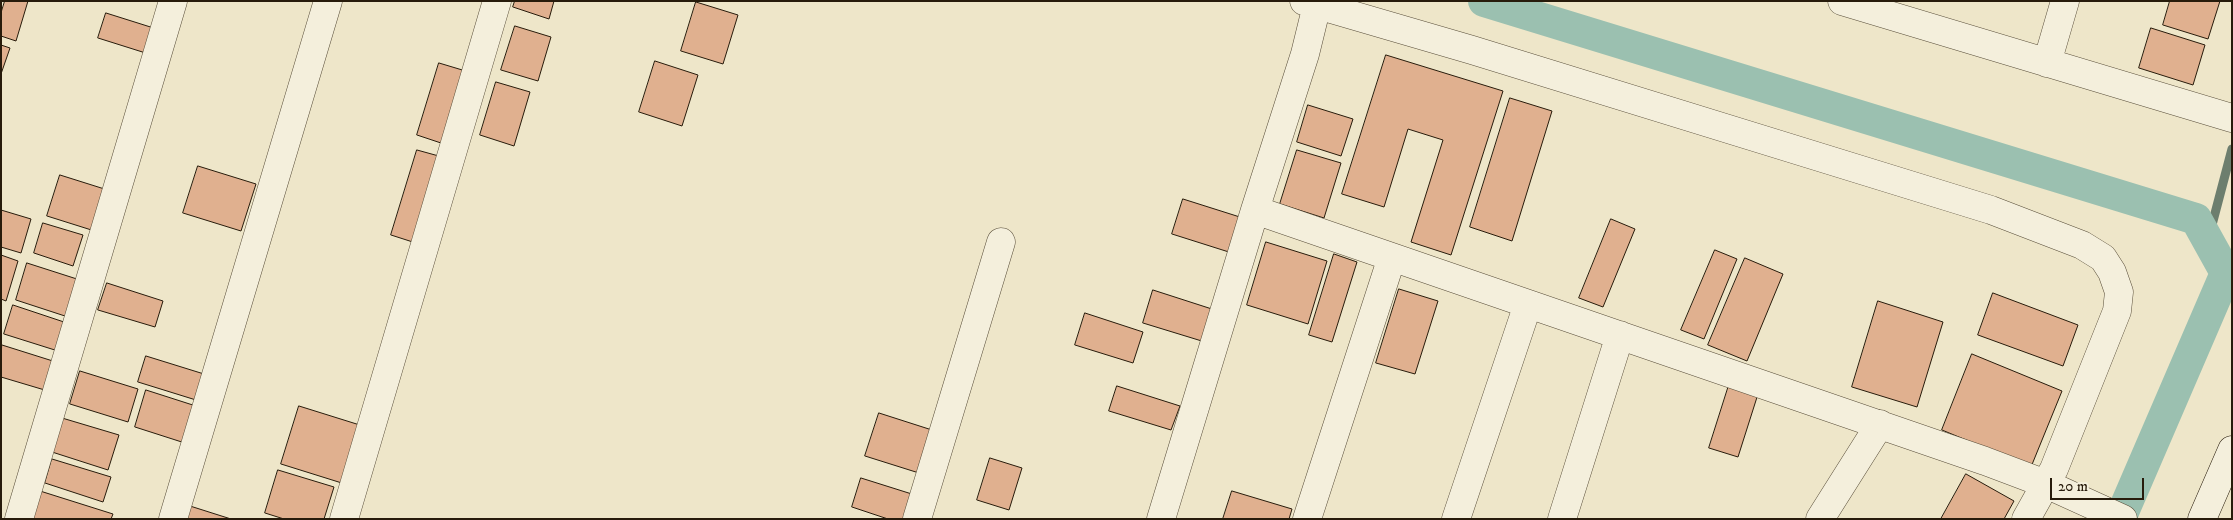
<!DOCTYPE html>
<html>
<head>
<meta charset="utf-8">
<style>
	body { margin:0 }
	#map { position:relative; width:2233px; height:520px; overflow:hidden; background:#eee6c9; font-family:"IM FELL DW Pica",serif }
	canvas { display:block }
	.frame { position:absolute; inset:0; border:2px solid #271b0b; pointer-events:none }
	.scale { position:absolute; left:2050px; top:478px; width:94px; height:22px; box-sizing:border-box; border:2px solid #271b0b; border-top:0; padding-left:6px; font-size:15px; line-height:18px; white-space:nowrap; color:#271b0b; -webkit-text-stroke:4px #f4efdc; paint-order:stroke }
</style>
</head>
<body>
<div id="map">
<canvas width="2233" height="520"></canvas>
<div class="frame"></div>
<div class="scale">20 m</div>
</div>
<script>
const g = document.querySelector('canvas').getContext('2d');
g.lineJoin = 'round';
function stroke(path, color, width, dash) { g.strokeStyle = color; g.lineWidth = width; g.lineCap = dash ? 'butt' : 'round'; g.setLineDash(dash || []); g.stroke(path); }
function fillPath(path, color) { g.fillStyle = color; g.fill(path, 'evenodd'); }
stroke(new Path2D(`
	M2208 240 2232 149`), '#6d7e6e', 9);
stroke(new Path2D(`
	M1484 1 2196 219 2226 273 2120 519`), '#9bc0b0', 32);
const building = new Path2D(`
	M5 1H28L16 41 1 36V13Z
	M515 1H554L549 19 513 7Z
	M2170 1H2220L2208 39 2163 25Z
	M696 2 738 15 723 64 681 51Z
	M106 13 160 30 152 55 98 38Z
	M515 26 551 37 538 81 501 70Z
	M2151 28 2205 45 2193 85 2139 68Z
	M1 45 10 48 1 74Z
	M1386 55 1503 91 1451 255 1411 242 1443 140 1408 129 1384 207 1342 194Z
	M655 61 698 75 682 126 639 112Z
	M439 63 469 72 447 145 417 135Z
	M496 82 530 92 514 146 480 135Z
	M1510 98 1552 111 1512 241 1470 227Z
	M1308 105 1353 119 1341 156 1297 142Z
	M417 150 446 158 419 244 391 235Z
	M1297 150 1341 163 1324 218 1280 204Z
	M198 166 256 184 241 231 183 213Z
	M60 175 114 192 101 233 47 216Z
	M1183 199 1243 218 1232 253 1172 234Z
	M1 210 31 219 21 253 1 247Z
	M1611 219 1635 229 1603 307 1579 298Z
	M43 223 83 235 73 266 34 253Z
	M1266 242 1327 261 1308 324 1247 305Z
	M1715 250 1737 259 1704 339 1681 330Z
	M1334 254 1357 262 1332 342 1309 335Z
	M1 255 18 261 6 301 1 299Z
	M1745 258 1783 274 1747 361 1708 345Z
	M27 263 80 280 68 317 16 300Z
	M107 283 163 301 155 327 98 310Z
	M1399 289 1438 301 1415 374 1376 363Z
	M1153 290 1215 310 1205 342 1143 323Z
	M1993 293 2078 325 2063 366 1978 335Z
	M1878 301 1943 322 1917 407 1852 387Z
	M13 305 67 323 58 351 4 334Z
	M1085 313 1143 332 1133 363 1075 345Z
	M2 345 56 362 48 391 1 377Z
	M1972 354 2062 391 2031 467 1942 430Z
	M146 356 204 374 196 400 138 382Z
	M80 371 138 389 128 422 70 404Z
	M1729 385 1758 394 1738 457 1709 448Z
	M1117 386 1180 406 1171 430 1109 411Z
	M146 390 199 407 188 444 135 427Z
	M299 406 363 426 345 484 281 464Z
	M879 413 932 430 919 473 865 456Z
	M62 418 119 435 108 470 52 452Z
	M990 458 1022 468 1009 510 977 500Z
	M52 459 111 477 103 502 45 483Z
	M278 470 334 487 324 519H284L265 513Z
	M1966 474 2014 501 2004 519H1941Z
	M861 478 915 495 908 519H888L852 507Z
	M40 491 113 514 111 519H31Z
	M1232 491 1292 509 1289 519H1223Z
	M190 506 231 519H186Z`);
fillPath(building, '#e0b08f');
stroke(building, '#271b0b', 1);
const minor = new Path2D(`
	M1304 1 1472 50 1991 210 2082 245 2103 258 2112 272 2119 292 2117 311 2054 469 2026 519
	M1842 1 2232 118
	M2047 63 2065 1
	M1255 210 1985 461 2046 484 2123 519
	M19 519 173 1
	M173 519 328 1
	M344 519 497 1
	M917 519 1001 242
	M1161 519 1255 210 1305 54 1317 5
	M1307 519 1392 257
	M1456 519 1528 304
	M1562 519 1620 335
	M1820 519 1880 424`);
const secondary = new Path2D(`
	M2202 519 2232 450`);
stroke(minor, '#594e3a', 29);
stroke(secondary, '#271b0b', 29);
stroke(minor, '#f4efdc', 28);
stroke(secondary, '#f4efdc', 28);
</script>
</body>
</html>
